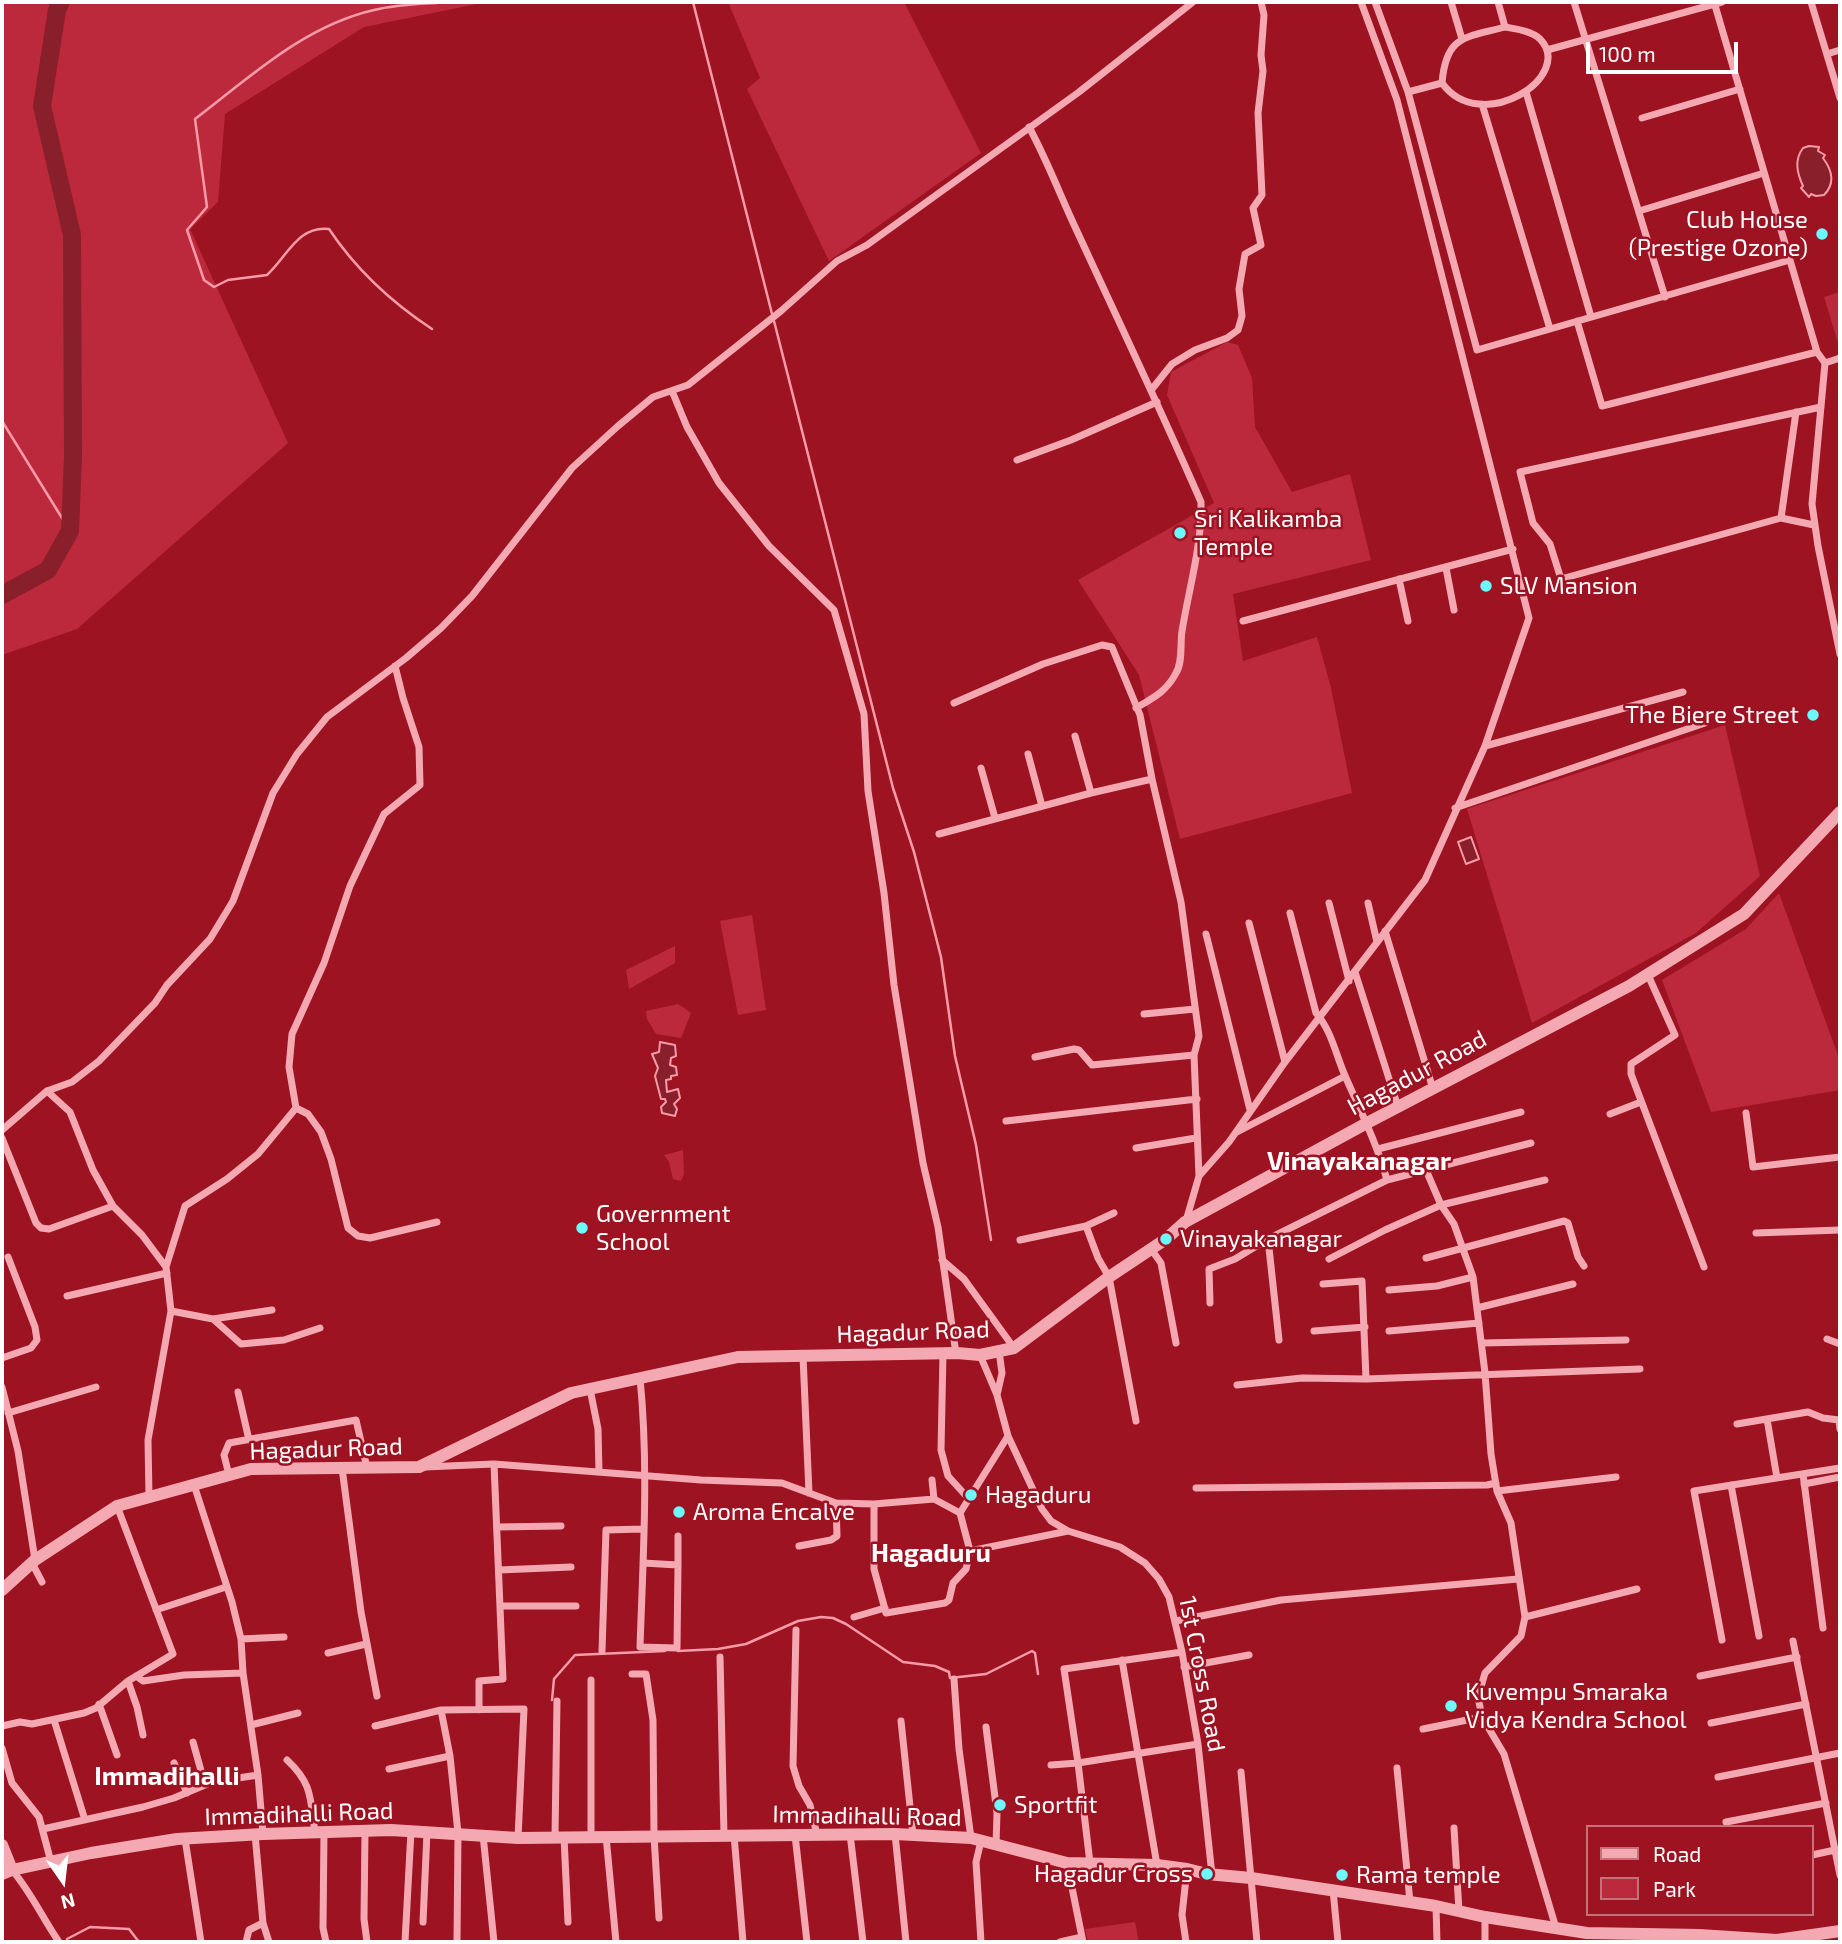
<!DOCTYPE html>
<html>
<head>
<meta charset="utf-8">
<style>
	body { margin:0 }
	#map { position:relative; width:1842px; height:1944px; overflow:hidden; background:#9d1322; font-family:"Exo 2",sans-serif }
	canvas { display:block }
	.frame { position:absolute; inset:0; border:4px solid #fff; pointer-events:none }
	.legend { position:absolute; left:1586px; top:1825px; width:228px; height:91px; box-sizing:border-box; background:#9d1322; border:2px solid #c4717a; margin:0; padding:9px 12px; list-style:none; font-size:21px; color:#fff }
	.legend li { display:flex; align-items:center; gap:14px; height:35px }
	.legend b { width:35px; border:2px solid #c4717a }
	.north { position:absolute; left:28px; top:1846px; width:70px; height:70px; -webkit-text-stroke:5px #9d1322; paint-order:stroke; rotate:166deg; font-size:19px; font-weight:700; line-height:28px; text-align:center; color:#fff }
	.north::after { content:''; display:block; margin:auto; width:24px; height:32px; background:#fff; clip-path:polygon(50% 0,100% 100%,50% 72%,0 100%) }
	.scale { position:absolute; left:1586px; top:42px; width:152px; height:32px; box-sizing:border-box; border:4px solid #fff; border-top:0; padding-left:9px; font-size:21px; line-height:24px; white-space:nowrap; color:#fff; -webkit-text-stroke:5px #9d1322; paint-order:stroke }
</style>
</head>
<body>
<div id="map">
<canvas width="1842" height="1944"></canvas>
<div class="frame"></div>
<ul class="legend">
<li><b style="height:9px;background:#f4a9b2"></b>Road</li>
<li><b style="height:19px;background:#bd293c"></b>Park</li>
</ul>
<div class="north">N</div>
<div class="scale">100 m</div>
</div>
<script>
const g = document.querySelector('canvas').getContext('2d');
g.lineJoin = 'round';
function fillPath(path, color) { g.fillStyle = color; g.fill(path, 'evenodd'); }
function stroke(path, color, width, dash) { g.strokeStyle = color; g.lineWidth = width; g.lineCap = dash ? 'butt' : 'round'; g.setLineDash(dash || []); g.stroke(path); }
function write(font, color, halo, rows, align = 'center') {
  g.font = font + ' "Exo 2",sans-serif'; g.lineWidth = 5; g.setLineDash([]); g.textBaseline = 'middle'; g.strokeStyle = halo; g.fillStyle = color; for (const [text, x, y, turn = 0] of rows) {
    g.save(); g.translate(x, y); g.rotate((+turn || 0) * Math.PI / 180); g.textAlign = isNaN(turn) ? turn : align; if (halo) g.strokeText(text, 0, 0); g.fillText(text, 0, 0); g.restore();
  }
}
fillPath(new Path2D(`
	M2 2H487L364 27 225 114 218 202 190 229 288 443 77 629 2 655Z
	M728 2H904L981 153 829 261 747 89 760 78Z
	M1840 292V346H1839L1824 297Z
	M1227 342 1238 345 1252 378 1255 427 1292 492 1350 474 1371 560 1233 594 1243 661 1317 637 1331 688 1352 793 1180 839 1139 675 1078 580 1214 503 1167 395 1171 372Z
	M1725 725 1760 876 1696 933 1532 1023 1467 809Z
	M1779 893 1840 1061V1090L1711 1112 1662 980 1746 929Z
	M752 915 766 1010 738 1015 720 921Z
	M675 946V963L629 989 626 970Z
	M678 1004 691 1013 681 1038 656 1034 647 1019 646 1011Z
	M683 1150 684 1174 681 1181 673 1179 669 1162 664 1155Z
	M1135 1922 1139 1942H1088L1085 1929Z`), '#bd293c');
const water = new Path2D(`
	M1809 146 1819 147 1818 151 1825 155 1823 158C1832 170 1836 183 1824 195L1816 196 1811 194 1809 197 1801 188 1803 186C1797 173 1794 160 1803 148Z
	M1471 837 1479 859 1466 864 1458 842Z
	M660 1042 675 1045 676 1056 671 1058 670 1065 676 1067 677 1075 671 1076V1079L666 1080 667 1092 678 1089 680 1098 674 1104 677 1109 675 1116 662 1113 661 1107 666 1102 665 1099H661L655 1076 658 1068 652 1054 659 1052Z`);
fillPath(water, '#881f2b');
stroke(water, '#f79ba8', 2);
stroke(new Path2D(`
	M693 2 772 314
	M774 321 893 788 914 852 941 957 955 1056 976 1145 991 1240
	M432 329C391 302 357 271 329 229 298 225 287 257 267 275L228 280 214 287 204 280 187 230 207 207 195 119C250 77 304 26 374 10 398 4 424 4 449 2
	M2 421 70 531
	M678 1651 718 1649 746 1644 798 1621 821 1617 833 1618 846 1624 903 1662 935 1666 949 1672 950 1678 986 1674 1032 1651 1035 1653 1038 1674
	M552 1700 554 1679 575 1655 665 1651
	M67 1939 90 1927 129 1929 139 1942`), '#f79ba8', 2.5);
stroke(new Path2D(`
	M2 595 48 570 70 531 73 456 72 235 42 106 57 10 61 2`), '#881f2b', 18);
stroke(new Path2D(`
	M1375 2 1408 92
	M1451 2 1462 39
	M1498 2 1505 27
	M1574 2 1665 297
	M1714 2 1817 352 1825 363 1812 504 1818 546 1840 654
	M1811 2 1840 98
	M1505 27C1516 29 1532 31 1540 39 1576 76 1481 137 1442 83 1446 35 1465 38 1505 27Z
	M1547 50 1722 2
	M1827 54 1840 50
	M1442 83 1408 92 1477 350 1790 260
	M1526 92 1591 317
	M1482 104 1550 329
	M1642 118 1740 89
	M1029 127C1047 160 1060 195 1076 229 1118 320 1161 410 1201 502 1202 546 1189 588 1182 631 1180 643 1183 662 1176 673 1167 691 1153 698 1136 708
	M1639 211 1764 173
	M1577 321 1602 406 1817 352
	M1825 363 1840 358
	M1152 389 1172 364 1195 350 1227 338 1238 330 1242 316 1239 289 1245 254 1261 245 1253 208 1262 195 1258 113 1263 71 1261 55 1264 15 1261 2
	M672 391 687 427 719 483 769 546 834 610 864 714 868 791 884 893 894 985 923 1163 938 1227 956 1354
	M1017 460 1071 440 1157 402
	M1781 518 1796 412
	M1814 525 1781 518 1561 579 1550 544 1533 523 1520 472 1821 407
	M1446 568 1454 610
	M1399 579 1408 621
	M1243 621 1513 549
	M954 703 1043 664 1102 645 1112 647 1140 715 1152 779
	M1075 736 1091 793
	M1485 746 1683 692
	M1028 754 1042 806
	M981 768 995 818
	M1455 808 1705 723
	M939 834 1091 793 1152 779 1181 902 1199 1036 1194 1055
	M1329 903 1349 981
	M1368 903 1377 942
	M1290 913 1316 1013C1332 1031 1336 1056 1346 1078 1361 1112 1377 1144 1387 1180
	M1249 923 1285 1062
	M1385 931 1433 1089
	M1206 934 1250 1110
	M1355 972 1398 1107
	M1648 975 1675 1035 1631 1064V1074L1704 1267
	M1144 1014 1195 1009
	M1035 1057 1074 1049 1079 1050 1092 1065 1194 1055 1199 1176
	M47 1091 70 1112 93 1170 113 1206 142 1235 166 1267 171 1311 148 1440 149 1496
	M296 1108 308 1114 321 1132 331 1159 348 1228 358 1236 370 1238 437 1222
	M1746 1113 1753 1167 1840 1157
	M1610 1114 1641 1102
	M1006 1121 1197 1099
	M2 1130 47 1091 72 1082 99 1061 155 1003 167 985 210 939 233 901 273 793 297 754 327 717 406 658 441 628 472 596 572 468 618 426 653 397 688 385 781 311 837 261 867 245 1079 92 1193 2
	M1237 1132 1345 1076
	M2 1138 36 1223 41 1228 49 1229 113 1206
	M1136 1148 1196 1138
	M1378 1149 1521 1112
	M1426 1170 1441 1205 1454 1224 1473 1277 1485 1373 1491 1454 1497 1491 1511 1523 1525 1617 1521 1636 1485 1673 1478 1697 1482 1717 1504 1754 1556 1928
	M1186 1221 1199 1176 1229 1142 1285 1062 1425 880 1485 746 1529 618 1397 100 1361 2
	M1086 1226 1114 1213
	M1756 1233 1840 1230
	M1268 1239 1279 1340
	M1020 1240 1086 1226 1098 1258 1109 1277 1136 1421
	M1151 1249 1161 1263 1176 1343
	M1426 1258 1564 1221 1568 1223 1578 1257 1584 1266
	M1329 1259 1385 1230 1441 1205 1545 1180
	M942 1260 964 1279 1014 1348
	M166 1267 185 1206 227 1179 258 1154 296 1108 289 1067 292 1034 324 963 350 886 384 814 420 785 419 747 403 698 395 666
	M1323 1284 1362 1281 1366 1379
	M1389 1290 1437 1286 1473 1277
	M67 1296 167 1273
	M1210 1303 1209 1269 1235 1259 1268 1239 1387 1180 1531 1143
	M1477 1308 1573 1284
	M171 1311 213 1319 241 1344 284 1340 320 1328
	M213 1319 272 1310
	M1314 1331 1365 1327
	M1389 1331 1479 1323
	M1827 1339 1840 1344
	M1482 1343 1626 1340
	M943 1354 941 1450 948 1476 969 1499
	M980 1355 997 1395 1008 1436 1042 1509 1051 1521 1068 1531 1120 1547 1145 1563 1159 1579 1169 1597 1182 1652 1198 1744 1212 1875
	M803 1356 809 1493
	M2 1358 31 1348 37 1340 35 1327 8 1257
	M640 1378C649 1468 643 1557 640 1647L677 1648 678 1565 643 1563
	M1237 1385 1302 1378 1366 1379 1640 1369
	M2 1387 18 1451 35 1560
	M590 1389 598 1429 599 1472
	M238 1392 249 1440
	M997 1395 1002 1373 999 1351
	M8 1413 96 1387
	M1767 1419 1777 1478
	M1737 1424 1808 1412 1823 1418 1839 1420 1840 1429
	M425 1467 494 1464 701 1480 782 1483 836 1503 874 1504 934 1499 960 1513 970 1551 1068 1531
	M342 1468 361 1612 377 1696
	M1803 1474 1823 1628
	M229 1475 224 1455 229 1443 356 1420 367 1468
	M932 1480 934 1499
	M1804 1484 1840 1477
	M194 1485 232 1602 241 1639 243 1673 258 1775 263 1834
	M1731 1485 1759 1636
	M1196 1488 1487 1485 1496 1483
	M1497 1491 1616 1477
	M874 1504V1569L886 1613 945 1603 949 1600 953 1583 966 1569 970 1551
	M960 1513 1008 1436
	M497 1527 561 1526
	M799 1546 831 1540 837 1536 836 1503
	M32 1563 42 1582
	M678 1565V1536
	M499 1570 571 1567
	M500 1606H576
	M156 1610 226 1587
	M854 1617 885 1608
	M1525 1617 1637 1589
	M1176 1621 1281 1600 1518 1579
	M796 1630 793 1766 799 1786 810 1805 817 1835
	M241 1639 284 1637
	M1722 1640 1694 1491 1840 1468
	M1793 1641 1840 1875
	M602 1651 606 1530 643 1529
	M328 1653 366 1644
	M720 1657 724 1835
	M1122 1660 1157 1865
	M1184 1667 1249 1655
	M632 1674H646L653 1720 654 1836 659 1918
	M136 1676 143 1681 184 1675 243 1673
	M1700 1676 1797 1657
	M954 1679 959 1749 971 1838
	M591 1680V1836
	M128 1681 137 1707 143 1735
	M99 1704 117 1755
	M479 1710V1681L503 1679 494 1464
	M54 1720 85 1820
	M901 1721 913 1835
	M1711 1723 1806 1704
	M251 1725 298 1713
	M2 1726 20 1722 32 1724 84 1713 96 1708 128 1681 173 1654 117 1506
	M375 1726 441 1710
	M986 1727 997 1813 996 1845
	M1423 1729 1482 1717
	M193 1742 205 1785
	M2 1748 12 1783 39 1817 51 1862
	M287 1760C313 1784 310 1799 315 1832
	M174 1763 187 1793
	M1051 1765 1078 1763 1198 1744
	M1397 1768 1410 1902
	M389 1769 450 1756
	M1241 1772 1257 1942
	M1718 1777 1840 1753
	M1726 1822 1826 1803
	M1454 1828 1459 1911
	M43 1829 143 1807 174 1798 212 1782 258 1775
	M365 1831 364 1919 367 1942
	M324 1832 323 1928 326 1942
	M850 1834 863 1942
	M895 1834 906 1942
	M483 1835 494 1942
	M734 1835 743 1942
	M795 1835 807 1942
	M606 1836 616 1942
	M555 1837 557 1701
	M564 1837 568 1922
	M185 1839 201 1942
	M981 1841 976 1862 981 1942
	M1812 1855 1835 1850
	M1067 1863 1083 1942
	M1090 1863 1078 1763 1064 1669 1182 1652
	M12 1870C31 1892 43 1919 59 1942
	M1333 1890 1338 1942
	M1436 1906 1437 1942
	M423 1922 427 1832
	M263 1923 269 1942
	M246 1942 249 1930 263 1923 255 1834
	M405 1942 411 1831
	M457 1942 458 1833 450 1756 441 1710 524 1709 518 1838
	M1060 1942 1082 1937
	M1186 1942 1182 1915 1187 1869
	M1485 1942V1917`), '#f4a9b2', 7);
stroke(new Path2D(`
	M2 1590 35 1560 117 1506 251 1469 419 1467 571 1393 738 1357 957 1353 980 1355 1014 1348 1109 1277 1166 1239 1185 1222 1367 1123 1629 986 1744 914 1840 812
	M2 1845 12 1870
	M2 1874 12 1870 91 1853 177 1839 263 1834 391 1830 518 1838 895 1834 971 1838 1067 1863 1157 1865 1187 1869 1207 1874 1251 1878 1436 1906 1485 1917 1587 1933 1699 1935 1777 1940 1840 1931`), '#f4a9b2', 12);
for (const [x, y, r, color] of [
	[1822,234,7,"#6cfaff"],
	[1180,533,7,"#6cfaff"],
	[1486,586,7,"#6cfaff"],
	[1813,715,7,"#6cfaff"],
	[582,1228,7,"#6cfaff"],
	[1166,1239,7,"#6cfaff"],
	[971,1495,7,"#6cfaff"],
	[679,1512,7,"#6cfaff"],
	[1451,1706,7,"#6cfaff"],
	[1000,1805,7,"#6cfaff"],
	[1207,1874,7,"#6cfaff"],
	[1342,1875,7,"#6cfaff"]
]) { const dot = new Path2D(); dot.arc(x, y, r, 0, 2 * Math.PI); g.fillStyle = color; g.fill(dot); stroke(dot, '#9d1322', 2.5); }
write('24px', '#fff', '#9d1322', [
	["Club House",1808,220,"right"],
	["(Prestige Ozone)",1808,248,"right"],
	["Sri Kalikamba",1194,519],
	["Temple",1194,547],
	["SLV Mansion",1500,586],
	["The Biere Street",1799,715,"right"],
	["Government",596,1214],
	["School",596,1242],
	["Vinayakanagar",1180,1239],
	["Hagaduru",985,1495],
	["Aroma Encalve",693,1512],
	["Kuvempu Smaraka",1465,1692],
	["Vidya Kendra School",1465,1720],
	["Sportfit",1014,1805],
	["Hagadur Cross",1193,1874,"right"],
	["Rama temple",1356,1875]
], 'left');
write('24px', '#fff', '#9d1322', [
	["Hagadur Road",1417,1073,-28],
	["Hagadur Road",913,1332,-2],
	["Hagadur Road",326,1449,-2],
	["1st Cross Road",1202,1674,79],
	["Immadihalli Road",299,1814,-2],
	["Immadihalli Road",867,1816,1]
]);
write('bold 26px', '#fff', '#9d1322', [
	["Vinayakanagar",1359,1161],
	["Hagaduru",931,1553],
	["Immadihalli",167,1776]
]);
</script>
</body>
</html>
